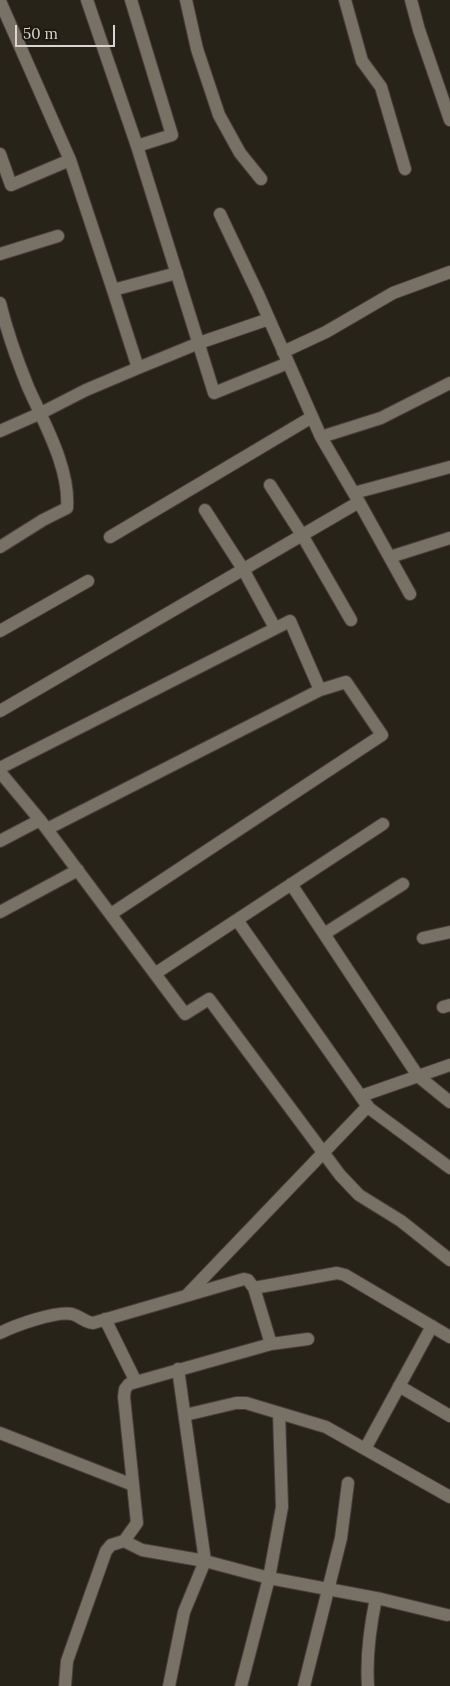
<!DOCTYPE html>
<html>
<head>
<meta charset="utf-8">
<style>
	body { margin:0 }
	#map { position:relative; width:450px; height:1686px; overflow:hidden; background:#282319; font-family:Lora,serif }
	canvas { display:block }
	.scale { position:absolute; left:15px; top:25px; width:100px; height:22px; box-sizing:border-box; border:2px solid #d9d6cf; border-top:0; padding-left:6px; font-size:15px; line-height:18px; white-space:nowrap; color:#d9d6cf; -webkit-text-stroke:4px #1f1a10; paint-order:stroke }
</style>
</head>
<body>
<div id="map">
<canvas width="450" height="1686"></canvas>
<div class="scale">50 m</div>
</div>
<script>
const g = document.querySelector('canvas').getContext('2d');
g.lineJoin = 'round';
function stroke(path, color, width, dash) { g.strokeStyle = color; g.lineWidth = width; g.lineCap = dash ? 'butt' : 'round'; g.setLineDash(dash || []); g.stroke(path); }
const minor = new Path2D(`
	M87 0 137 146 214 393 288 363
	M131 0 172 135 137 146
	M186 0 197 49 219 115 240 153 261 179
	M345 0 362 61 381 87 405 169
	M411 0 419 30 450 120
	M0 1 70 160
	M0 154 11 185 70 160 113 290 177 273
	M220 214 258 294 321 437 359 502 410 594
	M0 254 58 236
	M113 290 138 368
	M0 303C7 332 17 360 28 387 44 423 70 468 67 508L43 520 0 547
	M283 352 326 332 393 293 450 272
	M0 431 41 413 86 390 138 368 199 343 269 319
	M321 437 381 418 450 383
	M270 485 302 535 351 620
	M354 493 450 467
	M205 510 243 569 275 628
	M110 537 312 417
	M390 557 450 538
	M0 631 88 581
	M0 711 359 502
	M0 768 290 621 320 690 47 829
	M0 772 40 820 185 1014 209 999 340 1175 359 1195 401 1221 450 1260
	M0 841 40 820
	M291 884 418 1076 450 1102
	M0 912 78 870
	M111 914 382 735 346 682 320 690
	M237 920 369 1108 450 1168
	M324 934 403 884
	M423 938 450 932
	M156 973 383 824
	M443 1007 450 1005
	M361 1096 450 1065
	M254 1288 337 1273 345 1275 450 1337
	M187 1295 368 1106
	M105 1319 136 1382
	M0 1333C16 1325 55 1311 72 1314 80 1316 84 1322 93 1323L244 1279 248 1280 254 1288 271 1344
	M399 1386 450 1416
	M185 1415 236 1403H246L326 1427 450 1497
	M0 1433 133 1485
	M365 1449 432 1326
	M124 1541 142 1550 205 1561 269 1578 381 1599 447 1615
	M65 1686 67 1661 106 1551 111 1545 124 1541 137 1523 124 1397 125 1389 129 1384 271 1344 308 1339
	M169 1686 184 1612 205 1561 178 1369
	M241 1686 269 1578 282 1507 279 1413
	M304 1686 341 1538 348 1483
	M368 1686C366 1657 370 1627 376 1598`);
stroke(minor, '#45413a', 14);
stroke(minor, '#777166', 12);
</script>
</body>
</html>
